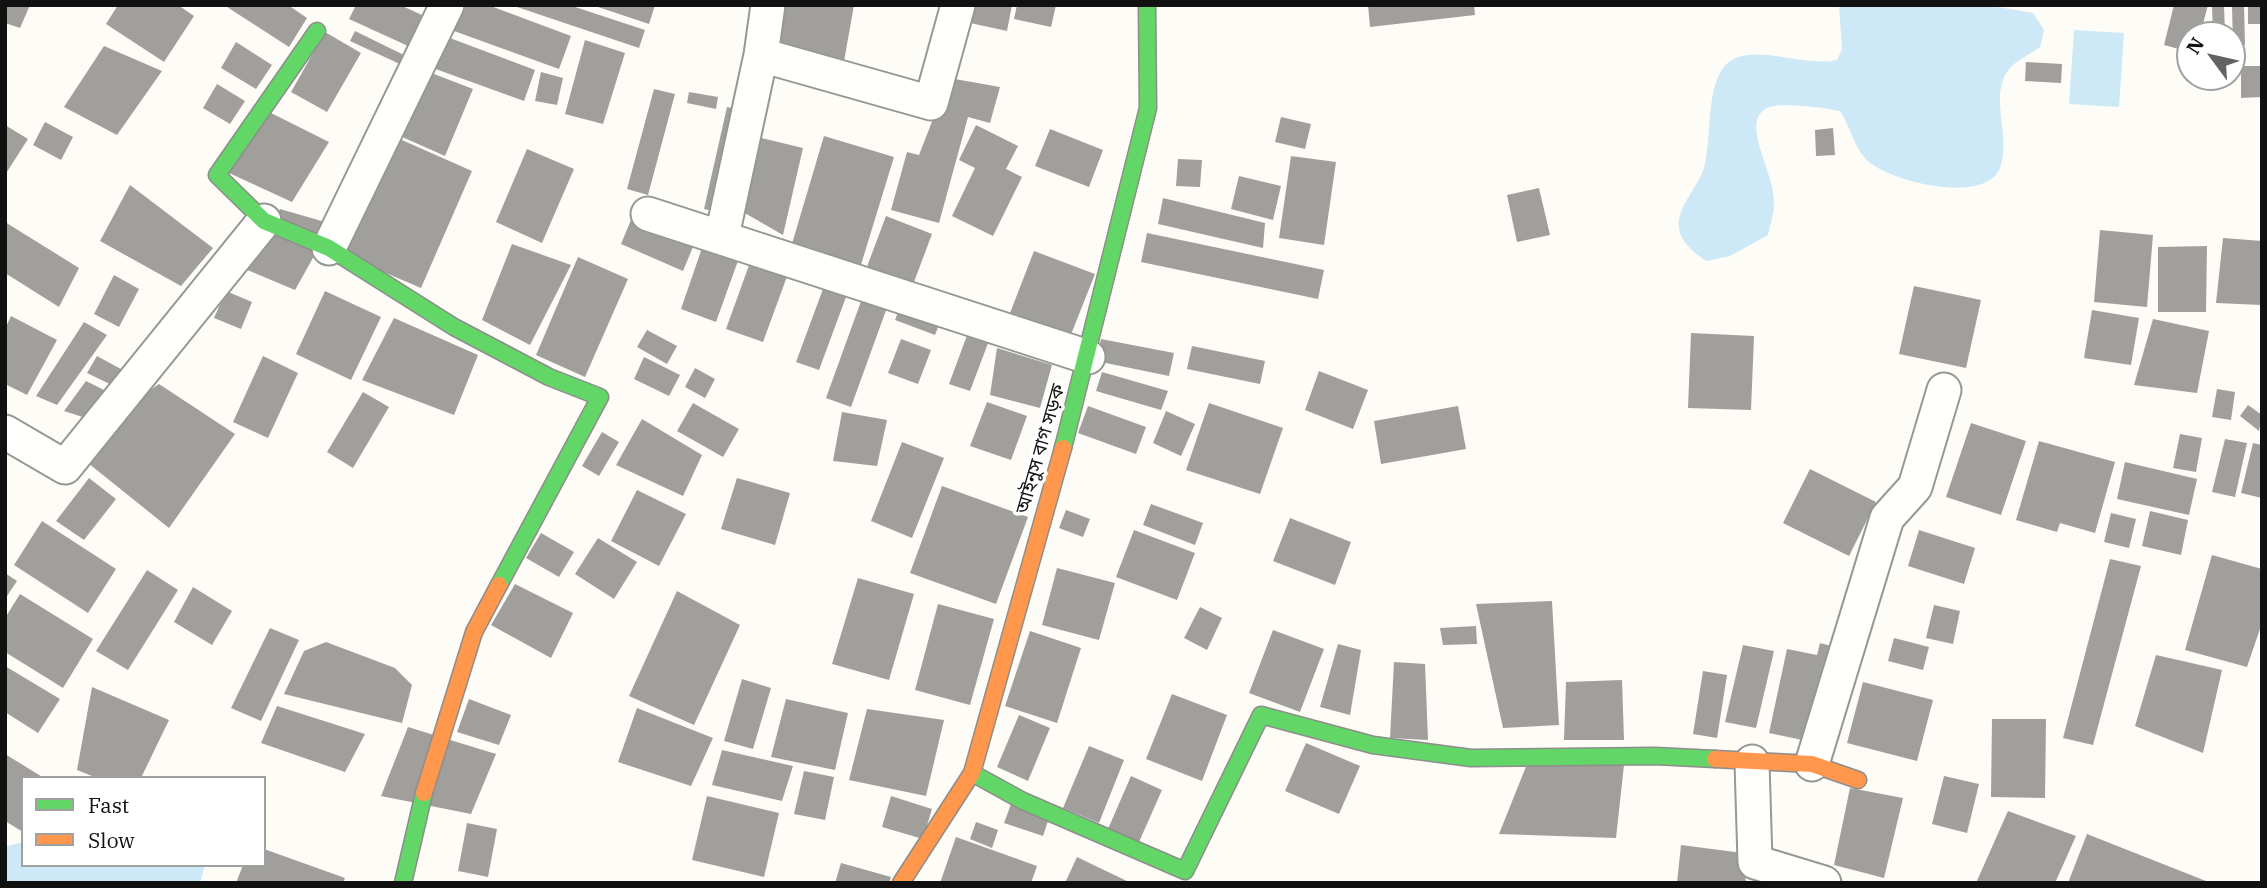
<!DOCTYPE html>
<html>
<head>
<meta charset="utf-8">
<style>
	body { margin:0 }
	#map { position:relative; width:2267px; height:888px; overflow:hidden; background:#fdfcf7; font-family:"IBM Plex Serif",serif }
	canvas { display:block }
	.frame { position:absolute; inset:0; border:7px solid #111; pointer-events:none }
	.legend { position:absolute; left:21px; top:776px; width:245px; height:91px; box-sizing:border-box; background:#fff; border:2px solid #a0a0a0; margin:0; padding:9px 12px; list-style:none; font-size:21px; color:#111 }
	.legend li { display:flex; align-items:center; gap:14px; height:35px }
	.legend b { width:35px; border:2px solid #a0a0a0 }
	.north { position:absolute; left:2176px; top:21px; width:70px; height:70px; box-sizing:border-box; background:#fff; border:2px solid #a0a0a0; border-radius:50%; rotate:303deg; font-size:19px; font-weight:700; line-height:28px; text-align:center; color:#111 }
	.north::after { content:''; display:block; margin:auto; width:24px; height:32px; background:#646362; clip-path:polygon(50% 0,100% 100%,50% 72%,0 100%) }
</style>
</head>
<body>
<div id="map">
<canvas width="2267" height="888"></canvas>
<div class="frame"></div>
<ul class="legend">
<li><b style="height:9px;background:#63d668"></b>Fast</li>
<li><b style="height:9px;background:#ff974d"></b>Slow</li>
</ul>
<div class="north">N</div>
</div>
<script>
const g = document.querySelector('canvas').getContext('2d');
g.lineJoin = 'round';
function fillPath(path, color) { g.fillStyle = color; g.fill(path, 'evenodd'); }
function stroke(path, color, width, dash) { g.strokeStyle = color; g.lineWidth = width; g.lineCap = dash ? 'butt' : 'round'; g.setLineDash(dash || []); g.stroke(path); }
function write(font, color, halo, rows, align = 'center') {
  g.font = font + ' "IBM Plex Serif","Noto Sans Bengali",serif'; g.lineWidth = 7; g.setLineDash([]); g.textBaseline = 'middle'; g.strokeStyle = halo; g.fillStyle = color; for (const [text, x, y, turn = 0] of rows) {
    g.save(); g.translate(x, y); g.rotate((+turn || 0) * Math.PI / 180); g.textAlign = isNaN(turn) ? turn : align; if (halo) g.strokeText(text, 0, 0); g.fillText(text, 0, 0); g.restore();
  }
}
fillPath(new Path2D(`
	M1839 5H1986L2033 13 2044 30 2040 47C2032 53 2021 58 2013 65 1985 90 2013 137 2000 168 1985 205 1893 182 1869 162 1854 149 1851 127 1840 111 1821 107 1805 106 1786 105 1726 104 1776 169 1774 203 1774 214 1770 225 1768 235L1730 256 1706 261C1692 251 1676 239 1679 219 1682 203 1697 186 1703 171 1714 142 1702 71 1736 58 1764 47 1805 67 1837 60L1842 49Z
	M2074 30 2124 33 2119 107 2069 104Z
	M23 842V865H205L200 883H5V847Z`), '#cde8f7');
fillPath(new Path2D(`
	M5 5H30L20 28 5 23Z
	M118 5H178L194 16 164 62 106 24Z
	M224 5H288L307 18 289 47Z
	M356 5H400L433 20 419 51 349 19Z
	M463 5H488L571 36 559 69 454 31Z
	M511 5H569L645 30 639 48Z
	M592 5H655L649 24Z
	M780 5H854L843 67 773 44Z
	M965 5H1012L1007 31 961 21Z
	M1017 5H1056L1051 27 1014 19Z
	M1368 5H1474L1475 15 1370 27Z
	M2174 5H2208L2200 35H2190V52L2164 45Z
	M2212 5H2224L2225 35H2213Z
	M2248 5H2262V24H2248Z
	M2232 6H2244L2245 45 2233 46Z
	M355 31 406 56 402 65 350 41Z
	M325 32 361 53 327 112 291 92Z
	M442 35 535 70 524 101 430 67Z
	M585 40 625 53 603 124 565 114Z
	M236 42 272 65 256 89 221 68Z
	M104 46 162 71 117 135 64 107Z
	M2026 62 2062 64 2061 83 2025 81Z
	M2241 66H2261V97L2241 98Z
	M421 69 473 89 445 156 391 132Z
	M541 72 563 78 557 105 535 101Z
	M949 78 1000 87 990 123 968 117 939 223 891 210 907 152 919 155Z
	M217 84 245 101 230 124 203 108Z
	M654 89 675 94 648 195 627 189Z
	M689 92 718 97 716 109 687 103Z
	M727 107 744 111 721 213 704 209Z
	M269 112 329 142 292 202 229 173Z
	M1281 117 1311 124 1305 149 1275 142Z
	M45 122 73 137 61 160 33 145Z
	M5 125 28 139 5 175Z
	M976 125 1018 146 1006 169 1022 177 993 236 952 216 975 168 959 160Z
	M1833 128 1835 155 1816 156 1815 130Z
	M377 129 472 171 421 288 325 247Z
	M1050 129 1103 150 1089 187 1035 166Z
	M753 136 803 148 783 235 736 208Z
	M824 136 894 157 860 268 791 247Z
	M527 149 574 169 542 243 496 222Z
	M1291 156 1336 162 1324 245 1279 238Z
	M1178 159 1202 160 1200 187 1176 186Z
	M1239 176 1281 186 1273 220 1231 209Z
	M130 185 213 248 181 286 100 241Z
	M1539 188 1550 235 1517 242 1507 195Z
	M1163 198 1265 223 1263 248 1158 224Z
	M280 209 332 224 295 290 245 269Z
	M633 215 695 242 683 271 621 244Z
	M886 216 932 234 911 290 865 272Z
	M5 222 79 268 59 307 5 273Z
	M2100 230 2153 235 2147 307 2094 302Z
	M1147 233 1324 270 1318 299 1141 262Z
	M2223 238 2262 241V305L2216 303Z
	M512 244 571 265 530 345 482 320Z
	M703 245 739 258 716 322 681 309Z
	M2207 246 2206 312H2158V247Z
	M1034 251 1095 274 1070 337 1010 313Z
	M578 257 628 279 585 377 536 355Z
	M752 257 789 271 763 342 726 329Z
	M114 275 139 289 119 327 94 314Z
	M1914 286 1981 300 1966 368 1899 354Z
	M823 289 846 297 819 370 796 362Z
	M226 291 252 302 241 329 214 318Z
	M325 291 381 317 351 380 296 354Z
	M864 293 889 302 851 407 826 398Z
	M902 302 942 317 935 335 895 320Z
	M2092 310 2139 318 2131 365 2084 358Z
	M11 316 57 340 27 395 5 384V329Z
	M394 318 478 355 454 415 362 380Z
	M2153 319 2209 331 2197 393 2134 385Z
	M84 322 107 335 57 405 36 396Z
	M647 330 677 346 667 364 637 347Z
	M969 330 990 338 970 391 949 384Z
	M1691 333 1754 336 1751 410 1688 408Z
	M901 339 931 350 918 384 888 373Z
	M1101 339 1174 353 1169 376 1096 361Z
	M1192 346 1265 361 1260 384 1187 369Z
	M997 348 1052 365 1040 408 990 395Z
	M97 356 132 375 120 389 87 373Z
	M263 356 298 373 268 438 233 422Z
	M644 357 680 375 669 396 634 379Z
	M695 368 715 379 705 398 685 387Z
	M1319 371 1368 390 1353 429 1305 410Z
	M1102 372 1168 391 1161 410 1096 391Z
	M86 381 112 394 92 420 64 411Z
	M159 384 235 434 169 528 88 463 133 402Z
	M2217 389 2235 392 2231 420 2212 417Z
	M363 392 389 407 353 468 327 452Z
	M987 402 1027 416 1011 460 970 446Z
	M693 403 739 429 723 457 677 431Z
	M1209 403 1283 428 1260 494 1186 470Z
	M2248 405 2262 415 2259 431 2240 416Z
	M1088 406 1146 427 1136 454 1078 433Z
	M1458 406 1466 449 1381 464 1374 421Z
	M1166 411 1195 424 1181 456 1153 443Z
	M842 412 887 420 877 466 833 461Z
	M642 419 702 455 683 496 616 465Z
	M1971 423 2026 441 2001 515 1946 497Z
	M602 432 619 442 599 476 582 466Z
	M2180 434 2202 438 2196 472 2173 468Z
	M2225 439 2247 443 2235 497 2212 492Z
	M2039 441 2115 462 2095 533 2060 523 2057 532 2016 520Z
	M902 442 944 458 912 538 871 521Z
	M2253 443 2262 445V498L2241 493Z
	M2125 462 2197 479 2189 515 2117 499Z
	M1810 469 1876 502 1849 556 1783 523Z
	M89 478 116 499 84 540 56 521Z
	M737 478 790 493 775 545 721 529Z
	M942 486 1028 517 996 604 910 573Z
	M637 490 686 514 659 566 611 541Z
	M1151 504 1203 523 1195 545 1143 525Z
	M1066 510 1090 519 1083 537 1059 528Z
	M2150 511 2188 520 2181 555 2142 546Z
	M2111 513 2136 519 2129 548 2104 542Z
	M1290 518 1351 542 1335 585 1273 561Z
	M42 521 116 569 88 613 14 565Z
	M1134 530 1195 553 1177 600 1116 577Z
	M1919 530 1975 548 1964 584 1908 566Z
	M541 533 574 552 559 577 526 558Z
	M598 538 637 562 614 599 575 574Z
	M2212 555 2262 569V623L2247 667 2185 650Z
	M2110 559 2141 566 2093 745 2063 738Z
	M1057 568 1115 583 1099 640 1042 625Z
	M147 570 178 590 128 670 96 651Z
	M5 573 17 581 5 599Z
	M858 578 914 594 889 680 832 664Z
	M515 584 573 613 551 658 491 625Z
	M193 587 232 611 212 645 174 622Z
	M677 591 740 625 694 725 629 696Z
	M20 594 93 639 63 688 5 652V618Z
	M1552 601 1559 725 1503 728 1476 604Z
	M938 604 994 619 970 705 915 690Z
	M1934 605 1960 611 1953 644 1926 638Z
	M1200 607 1222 618 1207 650 1184 638Z
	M1476 626 1477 644 1443 645 1440 628Z
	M270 628 299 640 261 721 231 708Z
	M1273 630 1324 649 1300 712 1249 693Z
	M1030 631 1081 648 1057 723 1005 706Z
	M1894 638 1929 647 1923 670 1888 661Z
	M326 642 395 668 412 685 402 723 284 694 304 651Z
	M1820 643 1839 648 1807 741 1769 733 1787 649 1817 655Z
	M1338 644 1361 650 1350 715 1320 707Z
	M1743 645 1774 651 1756 728 1725 722Z
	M2156 655 2222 670 2203 753 2135 726Z
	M1394 662 1425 664 1428 740 1390 738Z
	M5 666 60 699 38 733 5 712Z
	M1703 671 1727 675 1717 738 1693 734Z
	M742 679 771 688 753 749 724 741Z
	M1622 680 1624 740H1564L1566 682Z
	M1863 682 1933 700 1917 761 1847 743Z
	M92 687 169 720 141 778H97L77 770Z
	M1172 694 1227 715 1202 781 1146 759Z
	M469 699 511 715 499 745 457 732Z
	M786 699 848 713 835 770 771 757Z
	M277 706 365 734 345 772 261 743Z
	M637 708 713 738 691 786 618 762Z
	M867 709 944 720 926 796 849 780Z
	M1019 715 1050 728 1028 781 997 767Z
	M1992 719H2046L2045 798 1991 797Z
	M408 727 496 754 471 814 381 796Z
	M1306 743 1360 766 1339 814 1285 791Z
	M1089 746 1124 760 1099 823 1063 808Z
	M722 750 793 766 782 801 712 785Z
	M5 754 44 778H23V832L5 821Z
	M1527 764 1624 765 1616 838 1499 834Z
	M804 771 834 777 825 820 794 814Z
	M1131 776 1162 790 1139 842 1108 829Z
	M1944 776 1979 784 1967 833 1932 824Z
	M1850 788 1903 798 1884 878 1834 865Z
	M707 796 779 813 764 877 692 860Z
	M891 796 932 809 923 839 882 827Z
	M1011 804 1049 818 1043 836 1004 823Z
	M2008 811 2076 836 2055 883H1976Z
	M976 822 998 830 992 848 970 839Z
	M467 823 497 829 488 877 458 871Z
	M2087 834 2211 883H2068Z
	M956 837 1037 866 1031 883H940Z
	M1681 845 1743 853 1746 883H1677Z
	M264 849 345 878 343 883H236L243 865H264Z
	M1077 857 1131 883H1065Z
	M841 863 891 877 889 883H835Z`), '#a19f9c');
const street = new Path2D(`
	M761 55 931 103 958 5
	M648 214 1088 357
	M722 236 761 55 768 5
	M329 248 447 5
	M5 432 65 467 264 221
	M1752 762 1755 862 1824 883
	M1812 764 1887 518 1915 487 1944 390`);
const fast = new Path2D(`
	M317 31 217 175 264 221 329 248 454 327 549 377 600 397 499 585
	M1063 448 1148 108 1147 5
	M972 773 1023 801 1185 871 1261 715 1373 745 1471 758 1655 756 1715 759
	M403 883 424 793`);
const slow = new Path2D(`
	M1715 759 1812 764 1858 780
	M424 793 474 632 499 585
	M901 883 972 773 1063 448`);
stroke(street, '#979795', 37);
stroke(fast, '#8e8d8b', 19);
stroke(slow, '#8e8d8b', 19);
stroke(street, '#fffffe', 33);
stroke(fast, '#63d668', 16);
stroke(slow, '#ff974d', 16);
write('19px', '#111', '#fff', [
	["আইনুস বাগ সড়ক",1041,449,-74]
]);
</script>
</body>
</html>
